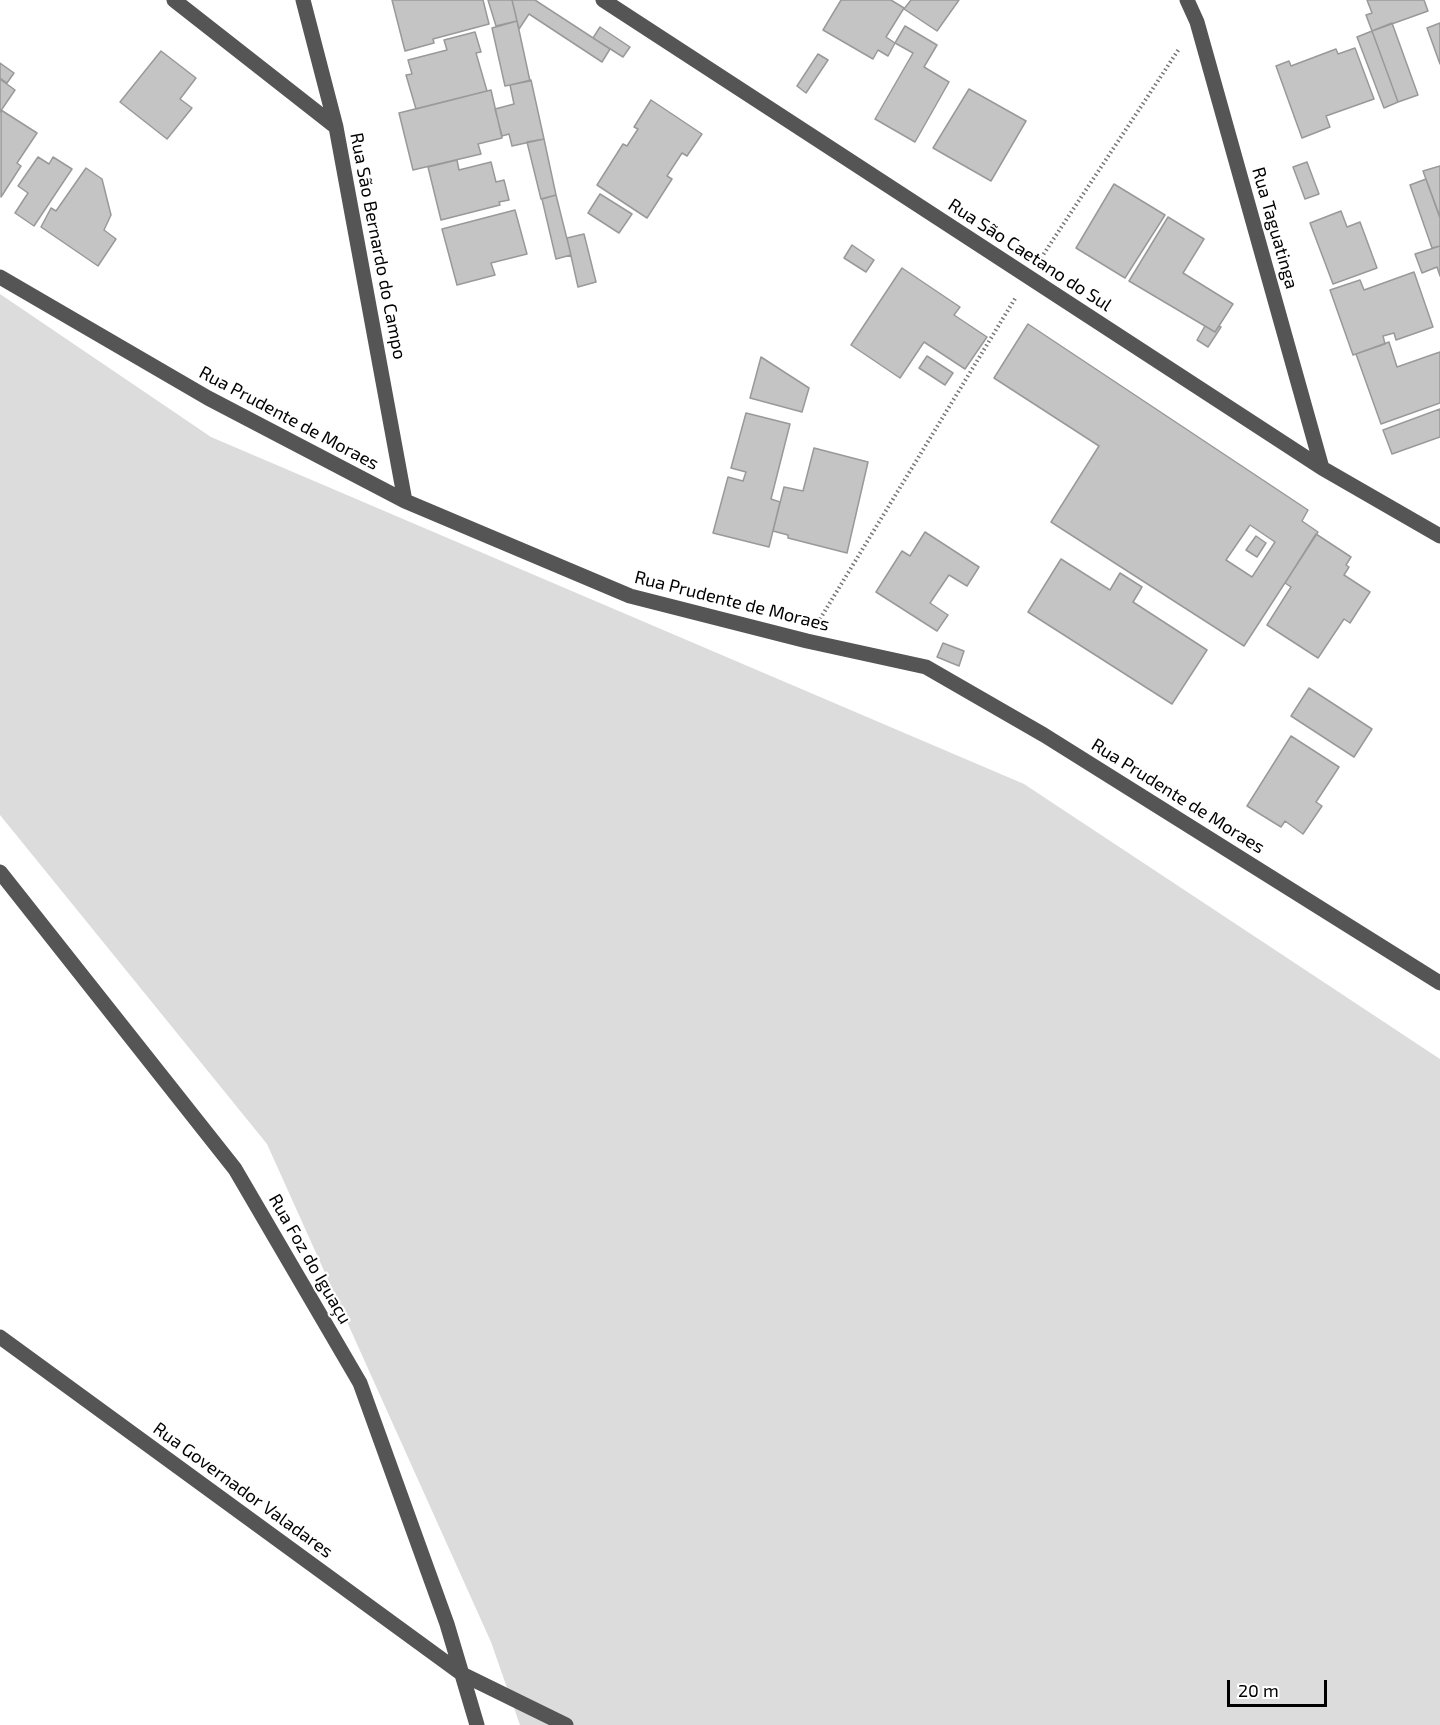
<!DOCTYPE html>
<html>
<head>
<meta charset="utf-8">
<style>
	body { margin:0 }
	#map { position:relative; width:1440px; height:1725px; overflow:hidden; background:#fff; font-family:"Exo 2",sans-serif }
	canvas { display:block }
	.scale { position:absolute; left:1227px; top:1680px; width:100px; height:27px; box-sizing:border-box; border:3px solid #000; border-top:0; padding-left:8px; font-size:18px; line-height:21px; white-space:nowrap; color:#000; -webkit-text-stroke:4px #fff; paint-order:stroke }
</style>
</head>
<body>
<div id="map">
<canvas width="1440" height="1725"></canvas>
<div class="scale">20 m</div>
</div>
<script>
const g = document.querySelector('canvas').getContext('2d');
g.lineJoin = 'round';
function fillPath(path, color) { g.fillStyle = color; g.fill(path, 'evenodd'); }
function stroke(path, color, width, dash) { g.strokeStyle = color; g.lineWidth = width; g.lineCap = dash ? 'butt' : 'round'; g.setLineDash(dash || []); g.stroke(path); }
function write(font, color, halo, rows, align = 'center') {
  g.font = font + ' "Exo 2",sans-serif'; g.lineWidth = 4.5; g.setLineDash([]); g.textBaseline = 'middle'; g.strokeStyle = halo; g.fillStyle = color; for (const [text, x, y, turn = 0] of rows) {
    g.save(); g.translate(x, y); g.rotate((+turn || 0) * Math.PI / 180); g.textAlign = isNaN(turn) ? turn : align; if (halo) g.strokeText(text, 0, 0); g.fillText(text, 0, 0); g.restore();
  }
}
fillPath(new Path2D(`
	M0 294 211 437 1024 784 1440 1059V1725H520L491 1642 267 1144 0 815Z`), '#dcdcdc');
const building = new Path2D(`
	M392 0H483L489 24 433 39 434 43 405 51Z
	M488 0H512L517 21 496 26Z
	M512 0H535L610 49 602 62 529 14 519 29Z
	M841 0H891L904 8 886 37 895 43 888 56 878 50 873 59 823 30Z
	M911 0H959L937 31 904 9Z
	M1367 0H1424L1428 11 1372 31 1366 15 1372 13Z
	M517 21 530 81 505 86 492 28Z
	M1392 23 1418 95 1398 102 1372 31Z
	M1440 23V64L1427 28Z
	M905 26 937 45 924 67 949 82 915 142 875 119 913 53 895 43Z
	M600 27 630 47 623 57 593 38Z
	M1372 31 1398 102 1384 108 1357 37Z
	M475 32 481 52 476 53 487 91 416 109 406 75 412 74 408 60 447 50 444 40Z
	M1355 48 1374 99 1326 116 1330 127 1302 138 1276 66 1289 61 1291 66 1336 49 1338 54Z
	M161 51 196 78 180 99 192 108 167 139 120 102Z
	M818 54 828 60 806 93 797 86Z
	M0 63 14 73 7 83 0 78Z
	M0 79 15 90 0 112Z
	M531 80 544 139 512 146 509 134 502 136 495 109 514 104 510 85Z
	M969 89 1026 121 991 181 933 148Z
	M491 90 502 138 478 144 481 154 413 170 399 113Z
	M651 100 702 134 687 156 682 153 667 176 672 179 647 218 597 185 623 144 627 146 638 129 634 127Z
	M1 110 37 133 17 163 21 166 1 197Z
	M544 139 556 195 541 199 527 142Z
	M38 157 49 164 53 157 72 169 34 226 15 213 28 193 18 186Z
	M457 160 459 170 491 162 496 182 504 180 509 200 499 202 500 205 441 220 428 167Z
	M1307 162 1319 194 1305 199 1293 167Z
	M1440 166V218L1423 171Z
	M86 168 102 179 111 215 104 230 116 239 98 266 41 227 51 208 56 211Z
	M1426 179 1440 217V246L1432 248 1410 185Z
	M1114 184 1165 215 1125 278 1076 248Z
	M600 194 632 214 619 233 588 213Z
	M556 195 571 255 556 259 542 199Z
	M515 210 527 254 491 263 495 275 457 285 442 229Z
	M1341 211 1347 227 1360 222 1377 268 1333 284 1310 223Z
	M1168 217 1204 239 1183 273 1233 304 1215 332 1129 281Z
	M584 234 596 282 578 287 567 238Z
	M852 245 874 260 866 272 844 258Z
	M1440 246V276L1437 267 1422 273 1415 254Z
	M902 268 960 307 954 315 987 337 965 369 924 342 900 378 851 345Z
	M1414 272 1433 327 1396 340 1394 333 1383 336 1385 344 1353 355 1330 290 1360 280 1364 290Z
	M1028 324 1308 510 1302 521 1318 532 1244 646 1051 522 1099 446 994 378Z
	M1205 326 1215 332 1219 326 1221 327 1208 347 1197 340Z
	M1389 342 1397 367 1440 352V403L1381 424 1356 354Z
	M927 356 953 373 945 385 919 368Z
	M761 357 809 388 802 412 750 398Z
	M1440 409V437L1392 454 1383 430Z
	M746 413 790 424 771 499 780 502 769 547 713 533 728 477 743 481 746 472 731 468Z
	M814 448 868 462 847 553 788 538V535L773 531 784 487 803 491Z
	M1250 525 1275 542 1252 577 1226 560Z
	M925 532 979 567 967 586 949 575 930 603 948 615 937 631 876 592 902 551 910 556Z
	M1316 534 1351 557 1346 565 1349 567 1344 575 1370 592 1350 623 1344 619 1318 658 1267 625 1291 587 1285 583Z
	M1256 536 1266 543 1257 557 1246 550Z
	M1061 559 1110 590 1120 573 1142 587 1133 602 1207 650 1172 704 1028 612Z
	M943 643 964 651 959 666 937 657Z
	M1309 688 1372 729 1354 757 1291 716Z
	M1291 736 1339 767 1316 802 1322 806 1303 834 1285 821 1281 827 1247 806Z`);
fillPath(building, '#c4c4c4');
stroke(building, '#999', 1.5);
stroke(new Path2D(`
	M1041 258 1179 49
	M820 619 1016 297`), '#777', 4, [1.5, 3]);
stroke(new Path2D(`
	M174 0 336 127
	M303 0 336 127 405 501
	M603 0 1322 468 1440 536
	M1187 0 1197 22 1322 468
	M0 277 208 398 405 501 630 596 807 641 926 667 1044 735 1440 983
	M0 872 235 1169 360 1383 447 1624 477 1725
	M0 1337 462 1674 566 1725`), '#555', 15);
write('18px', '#000', '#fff', [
	["Rua Taguatinga",1275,228,74],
	["Rua São Bernardo do Campo",378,246,79],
	["Rua São Caetano do Sul",1030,255,33],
	["Rua Prudente de Moraes",289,418,28],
	["Rua Prudente de Moraes",732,601,14],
	["Rua Prudente de Moraes",1178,796,32],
	["Rua Foz do Iguaçu",310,1259,60],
	["Rua Governador Valadares",243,1490,36]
]);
</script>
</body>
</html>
